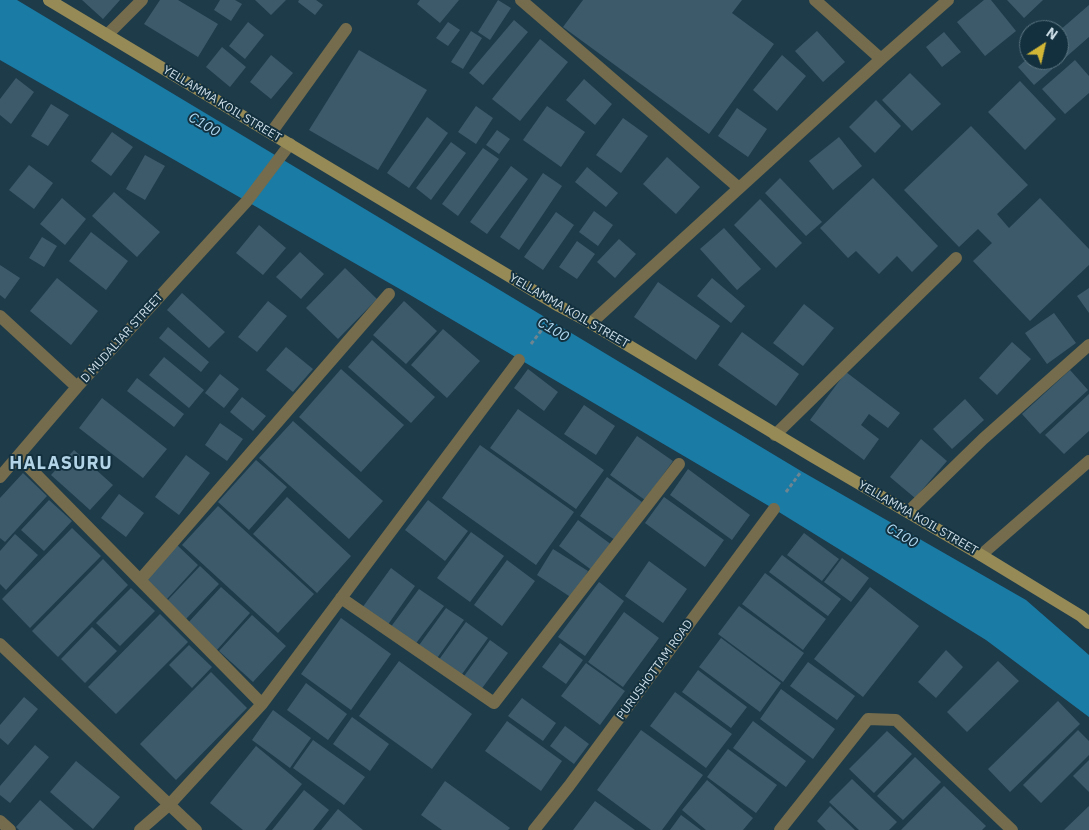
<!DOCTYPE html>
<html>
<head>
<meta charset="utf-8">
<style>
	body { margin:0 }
	#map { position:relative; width:1089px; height:830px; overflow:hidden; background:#1e3b4a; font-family:"IBM Plex Sans",sans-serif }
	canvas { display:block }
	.north { position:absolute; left:1019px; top:20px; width:50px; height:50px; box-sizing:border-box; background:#13303f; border:1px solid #5d7682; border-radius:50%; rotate:35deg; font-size:14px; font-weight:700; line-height:20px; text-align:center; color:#cddee7 }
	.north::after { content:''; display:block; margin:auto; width:18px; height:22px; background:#d2b635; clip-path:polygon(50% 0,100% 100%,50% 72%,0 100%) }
</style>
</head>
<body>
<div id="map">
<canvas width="1089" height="830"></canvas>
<div class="north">N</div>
</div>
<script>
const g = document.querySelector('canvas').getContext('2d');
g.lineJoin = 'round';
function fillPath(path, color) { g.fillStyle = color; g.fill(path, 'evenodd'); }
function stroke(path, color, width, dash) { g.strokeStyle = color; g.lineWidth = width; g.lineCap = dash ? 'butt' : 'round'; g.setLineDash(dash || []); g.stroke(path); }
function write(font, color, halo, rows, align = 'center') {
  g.font = font + ' "IBM Plex Sans",sans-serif'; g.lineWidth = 4; g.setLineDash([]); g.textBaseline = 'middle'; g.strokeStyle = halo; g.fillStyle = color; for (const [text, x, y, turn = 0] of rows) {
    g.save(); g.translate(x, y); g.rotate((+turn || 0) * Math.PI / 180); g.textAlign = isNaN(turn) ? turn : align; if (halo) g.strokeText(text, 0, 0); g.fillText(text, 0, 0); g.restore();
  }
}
fillPath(new Path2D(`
	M0 0H17L801 471 1026 600 1089 655V717L986 640 774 509 405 292 0 60Z`), '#1a7ba5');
fillPath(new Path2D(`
	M82 0H120L103 19Z
	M160 0H178L218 24 198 57 144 24Z
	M220 0H235L242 4 231 21 214 10Z
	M255 0H286L271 15Z
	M299 0H316L323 5 315 15 298 2Z
	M420 0H459L440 23 417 4Z
	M498 0 511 8 490 40 478 32Z
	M583 0H742L732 13 774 44 709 134 563 27Z
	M984 0H991L1016 31 985 56 957 22Z
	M1007 0H1043L1024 18Z
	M1089 5V37L1034 85 1018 67 1029 57V60H1059V31Z
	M514 20 528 32 483 85 469 73Z
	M248 22 264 35 245 59 229 46Z
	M448 22 460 30 448 46 436 38Z
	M471 31 482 38 463 69 451 62Z
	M817 31 845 62 823 82 795 51Z
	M944 32 961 52 942 67 926 47Z
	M540 39 568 62 520 121 492 99Z
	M222 47 246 67 230 87 206 67Z
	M359 50 427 90 378 170 309 130Z
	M271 55 293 73 271 99 250 82Z
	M782 55 806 76 777 111 753 90Z
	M1075 60 1089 76V93L1065 114 1042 89Z
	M910 73 941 104 912 131 882 100Z
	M16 78 34 92 11 124 0 115V99Z
	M584 79 612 104 595 125 566 100Z
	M1020 81 1056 119 1025 150 988 112Z
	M876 100 901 126 875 153 849 127Z
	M51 104 69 115 48 146 31 136Z
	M476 106 493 118 476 144 458 132Z
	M547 106 585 132 561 167 523 140Z
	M737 108 767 129 748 157 718 136Z
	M427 117 448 133 409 188 387 173Z
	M623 118 648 136 621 173 596 155Z
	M971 126 1028 185 997 214 1009 228 1040 198 1089 249V265L1030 321 973 261 992 243 978 229 959 247 904 190Z
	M497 130 510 139 499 154 486 145Z
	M112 132 133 147 111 176 91 161Z
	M839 137 862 166 833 190 809 161Z
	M451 142 466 153 431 200 416 188Z
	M483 148 499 159 458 216 442 204Z
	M145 155 165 166 145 200 126 189Z
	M667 157 700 187 676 214 643 184Z
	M29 165 53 183 34 209 9 190Z
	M511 166 528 179 487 234 470 222Z
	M587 167 618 193 606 207 575 182Z
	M543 173 562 186 519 250 500 237Z
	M780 178 822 222 806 236 765 193Z
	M873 178 938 246 912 272 897 256 879 274 856 251 848 258 820 228Z
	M114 192 160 232 137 257 92 216Z
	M62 198 86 219 65 245 40 224Z
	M760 199 802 243 776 268 734 225Z
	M594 211 613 225 598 246 579 232Z
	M556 212 574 225 543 270 524 257Z
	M259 225 286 248 263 275 236 253Z
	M724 228 761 269 737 290 700 249Z
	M91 232 128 261 106 290 69 261Z
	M42 237 57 246 44 267 29 258Z
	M619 239 636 254 615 278 597 262Z
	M577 241 595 254 577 279 559 267Z
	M300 252 324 274 301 299 276 277Z
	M0 265 20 278 5 299 0 295Z
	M345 268 377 299 338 339 306 308Z
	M57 278 98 311 71 345 30 311Z
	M712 278 745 306 731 323 697 296Z
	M658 282 720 326 696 360 634 317Z
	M1089 288V313L1077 296Z
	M182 293 225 332 209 348 167 310Z
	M268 301 287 316 257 352 238 337Z
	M404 301 437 331 406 364 373 335Z
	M804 304 834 328 803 366 773 343Z
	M1054 313 1076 343 1047 364 1025 333Z
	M168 327 209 362 201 372 159 338Z
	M443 329 480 361 447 398 411 365Z
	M742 332 799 374 776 406 718 365Z
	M372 340 435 397 411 423 348 367Z
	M1012 342 1031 359 997 395 979 378Z
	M286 347 313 369 293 392 266 370Z
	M164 357 204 390 189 408 149 375Z
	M341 369 404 425 361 472 299 417Z
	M528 369 558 392 544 411 514 388Z
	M1070 370 1088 390 1040 434 1022 414Z
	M846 372 900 413 888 428 869 414 861 425 879 439 864 460 810 420Z
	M220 374 239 389 224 408 205 393Z
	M137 378 184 414 174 427 127 391Z
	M1089 394V431L1064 454 1045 435Z
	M242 397 266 416 253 431 230 412Z
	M102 398 167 449 143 478 79 428Z
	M965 399 984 420 952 449 933 429Z
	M584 405 615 426 596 455 564 434Z
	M518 409 604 470 576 509 490 448Z
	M293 421 383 501 349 539 259 458Z
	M220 423 243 439 227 461 205 445Z
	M637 436 673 461 645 500 610 475Z
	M921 439 947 461 915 498 890 477Z
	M480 445 574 512 536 565 442 498Z
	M74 450 113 485 90 510 51 475Z
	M186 455 210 473 179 515 155 497Z
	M256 460 287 487 249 530 218 502Z
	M688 469 750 515 732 540 670 495Z
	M23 473 47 496 5 542 0 538V498Z
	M607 477 642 502 615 540 580 516Z
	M119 494 144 513 126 537 101 518Z
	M287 497 351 556 317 593 253 534Z
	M664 497 724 540 705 567 645 523Z
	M49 500 72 521 44 551 21 530Z
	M428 500 468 531 445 561 405 530Z
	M218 506 314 594 278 633 182 545Z
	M578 520 612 545 593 571 559 546Z
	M72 528 101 556 30 628 2 599Z
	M471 532 504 556 470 602 437 578Z
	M804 533 839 559 822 581 787 555Z
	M15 534 38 555 6 590 0 584V551Z
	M176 544 198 565 167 599 145 578Z
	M553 549 588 571 572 598 537 575Z
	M782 555 841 599 828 616 769 572Z
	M842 558 869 578 851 602 824 582Z
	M103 559 128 585 58 657 32 631Z
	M507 560 535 581 502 626 474 605Z
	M649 561 687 589 663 623 625 596Z
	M200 566 219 584 186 619 167 601Z
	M391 568 415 586 387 626 362 608Z
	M765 573 826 619 803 650 742 604Z
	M599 582 624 601 585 656 558 637Z
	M221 587 250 613 216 651 187 624Z
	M870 587 919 626 863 697 814 659Z
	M131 588 155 611 120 646 96 623Z
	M419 589 444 606 414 646 390 628Z
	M739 606 804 653 783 682 718 634Z
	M446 608 464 620 435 661 417 648Z
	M624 612 659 638 623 687 588 662Z
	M160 614 188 642 116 714 88 687Z
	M252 615 286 646 253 682 219 651Z
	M341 618 391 654 351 710 301 674Z
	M466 622 488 638 460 677 438 661Z
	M92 627 117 651 85 683 61 659Z
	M721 638 781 683 760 712 699 667Z
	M490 640 508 653 480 691 462 679Z
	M560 643 583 660 566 684 542 667Z
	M189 645 212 667 192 688 169 665Z
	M946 650 963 667 936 698 918 682Z
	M399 661 472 714 432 769 359 716Z
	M998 661 1019 681 967 732 947 712Z
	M808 662 855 696 837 720 790 686Z
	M586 663 625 691 600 725 561 696Z
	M698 670 747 707 731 728 682 692Z
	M211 672 247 708 176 780 140 744Z
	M306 683 347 714 328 740 287 710Z
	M781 689 835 729 813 759 760 719Z
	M675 692 732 734 706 768 650 726Z
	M24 697 38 709 8 745 0 738V725Z
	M522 698 556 723 543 741 508 716Z
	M1058 701 1080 724 1010 792 988 769Z
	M273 710 311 738 290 768 252 740Z
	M352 717 389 744 370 771 333 744Z
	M507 721 562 761 541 791 485 751Z
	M753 721 806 761 786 787 733 748Z
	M565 726 589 744 574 764 550 746Z
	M641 730 703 775 662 830H651L597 790Z
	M1078 730 1089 741V755L1041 803 1023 785Z
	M887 731 912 754 874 793 849 769Z
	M313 740 365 777 344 805 293 768Z
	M35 745 49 757 10 803 0 795V786Z
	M256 746 302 784 265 830H243L210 803Z
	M728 749 777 785 756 813 707 777Z
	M915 757 941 782 903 820 877 796Z
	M1089 760V792L1073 776Z
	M76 761 120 797 93 829 50 792Z
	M852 779 897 822 889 830H859L829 802Z
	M707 780 753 818 743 830H706L682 810Z
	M445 781 510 828 508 830H442L421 815Z
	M944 786 986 826 982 830H901Z
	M304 790 329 810 313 830H272Z
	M40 800 74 830H19L16 827Z
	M595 801 635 830H573Z
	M830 806 855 830H826L817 821Z
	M1089 806V830H1064Z
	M338 809 363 830H321Z
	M681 815 701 830H670Z`), '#3c5a6a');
stroke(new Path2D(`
	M531 344 547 323
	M786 492 800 473`), '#6d8591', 3, [4, 2.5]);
stroke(new Path2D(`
	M521 0 739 188
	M815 0 881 59
	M107 35 142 0
	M271 133 346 29
	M0 316 77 387
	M591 323 881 59 948 0
	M775 435 956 258
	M18 456 262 704
	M0 477 77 387 247 201 290 144
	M908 512 983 439 1089 345
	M981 555 1089 461
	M140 580 389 294
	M341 598 494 703 679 464
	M0 644 196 830
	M0 821 10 830
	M140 830 170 804 262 704 519 360
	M534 830 569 786 774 509
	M780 830 868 719 896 720 1012 830`), '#746c4c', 12);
stroke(new Path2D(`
	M49 0 559 306 591 323 812 456 981 555 1081 616 1089 623`), '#968a56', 12);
write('12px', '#cddee7', '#13303f', [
	["YELLAMMA KOIL STREET",222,104,31],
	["YELLAMMA KOIL STREET",569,311,30],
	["D MUDALIAR STREET",122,338,-48],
	["YELLAMMA KOIL STREET",918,518,30],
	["PURUSHOTTAM ROAD",655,670,-54]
]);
write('italic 14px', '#b1daf2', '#13303f', [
	["C100",204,125,30],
	["C100",553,330,30],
	["C100",902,536,30]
]);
g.letterSpacing = '1px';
write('bold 18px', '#b3d4e7', '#13303f', [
	["HALASURU",61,464]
]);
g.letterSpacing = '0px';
</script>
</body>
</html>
